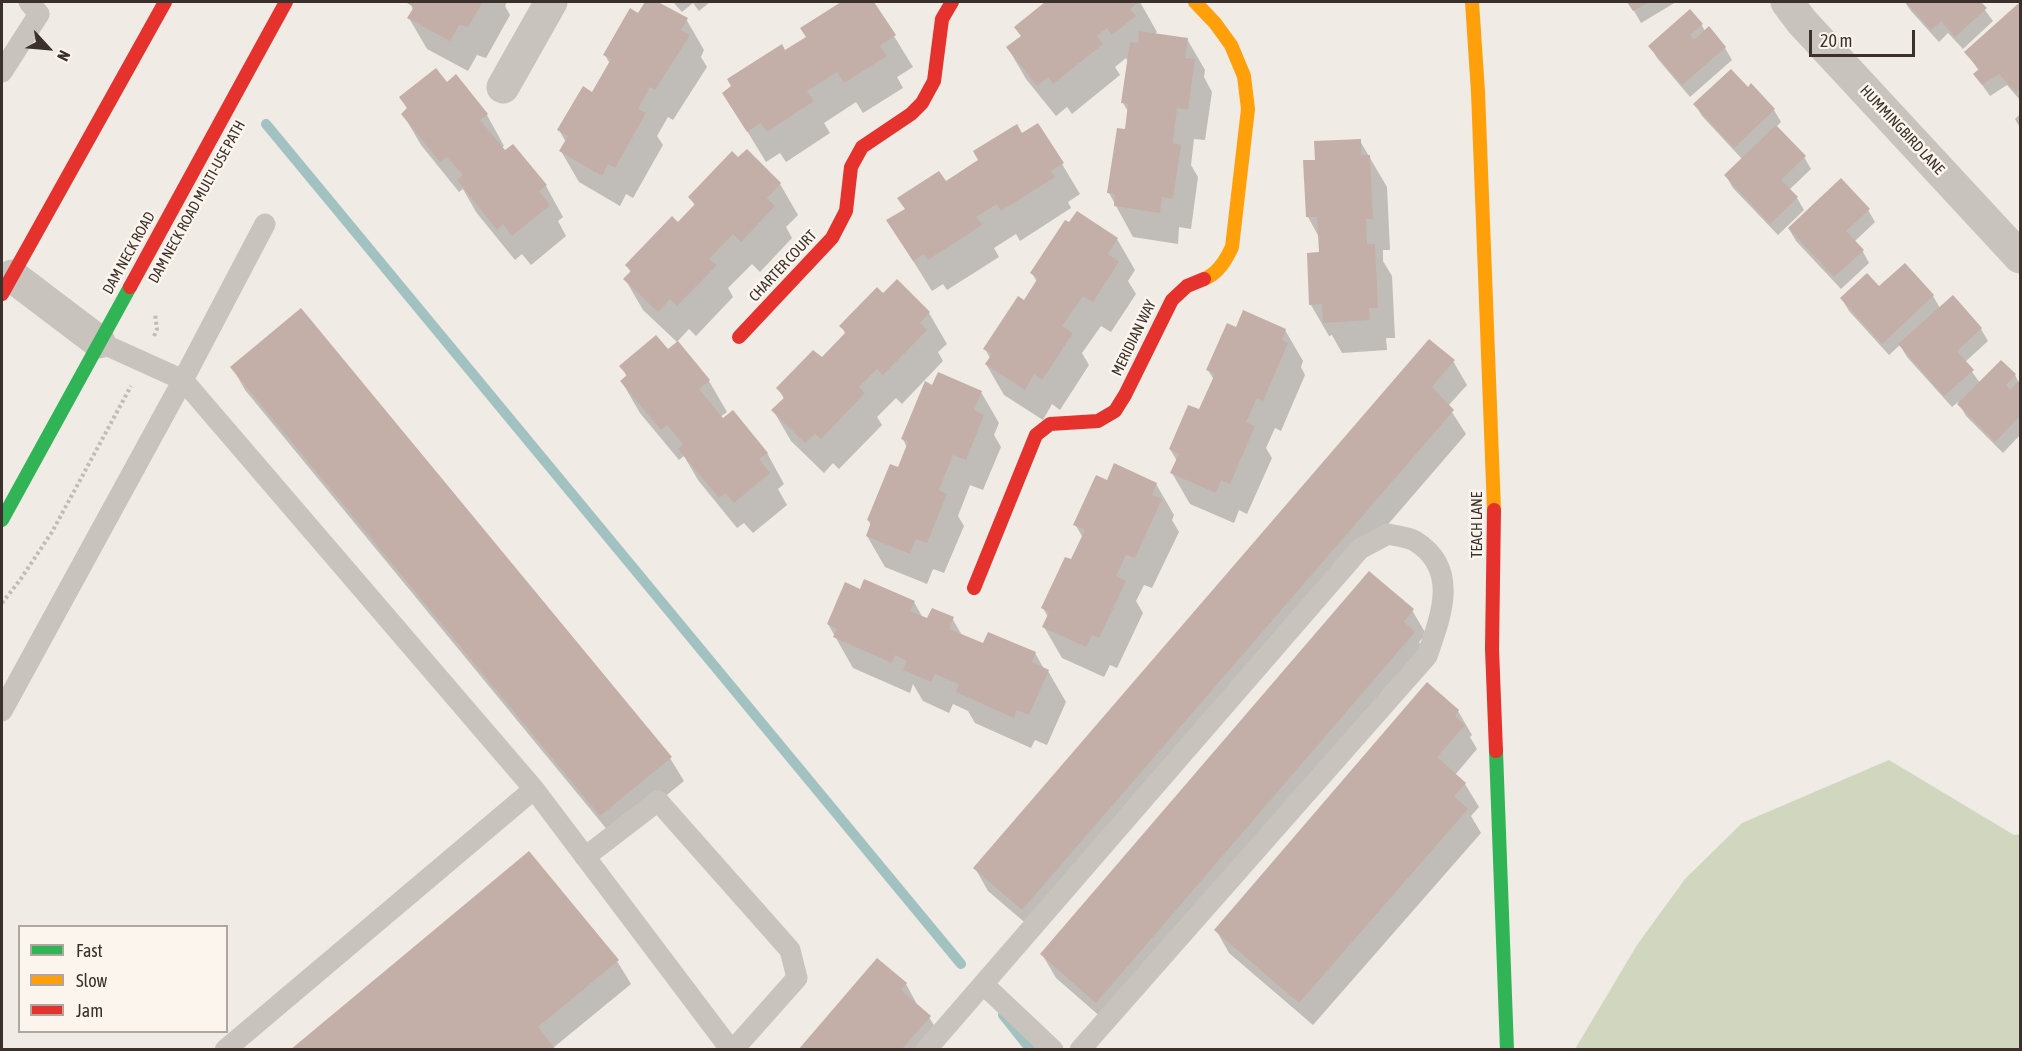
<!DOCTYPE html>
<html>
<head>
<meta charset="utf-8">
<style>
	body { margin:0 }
	#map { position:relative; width:2022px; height:1051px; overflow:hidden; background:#f0ebe5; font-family:"Asap Condensed",sans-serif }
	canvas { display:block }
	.frame { position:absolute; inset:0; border:3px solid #3b302b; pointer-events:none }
	.legend { position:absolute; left:18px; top:925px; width:210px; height:108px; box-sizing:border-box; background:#fbf5ee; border:2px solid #aea6a0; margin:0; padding:8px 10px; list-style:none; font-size:18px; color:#3b302b }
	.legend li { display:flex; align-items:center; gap:12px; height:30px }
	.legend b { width:30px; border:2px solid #aea6a0 }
	.north { position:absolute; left:18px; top:18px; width:60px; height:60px; -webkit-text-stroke:4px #fbf5ee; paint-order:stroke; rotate:116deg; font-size:16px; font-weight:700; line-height:24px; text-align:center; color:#3b302b }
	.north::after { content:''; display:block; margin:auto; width:21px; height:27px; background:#3b302b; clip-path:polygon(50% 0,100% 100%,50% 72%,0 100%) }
	.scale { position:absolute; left:1809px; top:30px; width:106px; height:27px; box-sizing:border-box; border:3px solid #3b302b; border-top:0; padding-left:8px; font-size:18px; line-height:21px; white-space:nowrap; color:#3b302b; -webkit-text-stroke:4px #fbf5ee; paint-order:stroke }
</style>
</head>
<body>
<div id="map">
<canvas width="2022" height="1051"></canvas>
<div class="frame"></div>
<ul class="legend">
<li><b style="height:8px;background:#30b455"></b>Fast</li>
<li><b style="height:8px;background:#ff9f0a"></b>Slow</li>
<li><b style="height:8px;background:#e5322d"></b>Jam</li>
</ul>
<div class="north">N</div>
<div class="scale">20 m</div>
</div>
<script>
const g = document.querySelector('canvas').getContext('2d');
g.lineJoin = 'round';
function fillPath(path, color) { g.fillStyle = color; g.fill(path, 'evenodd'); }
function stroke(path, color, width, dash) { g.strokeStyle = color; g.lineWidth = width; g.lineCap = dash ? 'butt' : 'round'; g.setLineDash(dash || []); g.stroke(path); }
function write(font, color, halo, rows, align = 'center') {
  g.font = font + ' "Asap Condensed",sans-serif'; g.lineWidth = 5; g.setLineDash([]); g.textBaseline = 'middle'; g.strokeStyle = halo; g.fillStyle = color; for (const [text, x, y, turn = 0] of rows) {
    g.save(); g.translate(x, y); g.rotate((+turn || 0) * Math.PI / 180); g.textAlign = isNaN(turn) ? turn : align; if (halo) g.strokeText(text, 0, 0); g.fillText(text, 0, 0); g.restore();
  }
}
fillPath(new Path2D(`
	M1889 760 2014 835 2020 834V1049H1575L1637 945 1685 879 1742 823Z`), '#d1d6bf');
fillPath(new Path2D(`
	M410 2H507L505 6 510 15 486 58 477 55 468 71 427 49 409 18 413 10Z
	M647 2H655L686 19 704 50 701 57 707 67 673 120 668 117 657 136 663 145 633 198 626 194 620 206 579 182 561 151 566 142 559 130 593 94 610 64 605 55 639 15Z
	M673 2H710L699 11 693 3 682 12Z
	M844 2 858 3 873 2 913 67 897 77 903 88 863 113 856 102 824 123 830 133 786 162 780 153 766 162 724 93 808 37 802 28Z
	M1047 2H1060L1062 4 1065 2H1140L1157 32 1154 35 1187 39 1205 70 1204 77 1212 92 1205 140 1194 139 1191 165 1198 177 1191 229 1179 227 1178 244 1133 237 1109 193 1126 131 1129 113 1123 103 1128 62 1126 58 1115 67 1120 75 1072 114 1067 107 1056 116 1026 79 1008 48 1022 37 1016 27Z
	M1629 2H1676L1641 23Z
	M1905 2H1979L1993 21 1963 49 1948 33 1939 42 1911 11Z
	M2020 3V100L2007 85 1990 96 1975 75 1979 71 1966 52Z
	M1701 24 1705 31 1725 48 1732 60 1690 97 1657 58 1650 46Z
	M447 84 487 115 504 146 501 148 546 186 563 217 558 221 566 236 531 265 522 254 515 260 476 212 463 189 459 192 421 145 403 114 408 110 401 98Z
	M1695 104 1774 110 1781 122 1776 127 1804 157 1811 169 1789 190 1797 198 1804 210 1778 235 1733 188 1726 176 1742 159 1702 116Z
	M2020 114V128L2015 119Z
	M1022 135 1062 164 1080 194 1068 202 1071 208 1020 241 1016 234 994 248 999 257 947 290 943 284 932 291 888 221Z
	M1360 141 1387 187 1390 250H1383V261L1392 276 1395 338H1386L1387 350 1342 353 1332 335 1329 336 1311 305 1321 254 1320 239 1308 217 1317 161Z
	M780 184 798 215 786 227 792 238 760 272 752 264 728 288 733 297 696 336 689 329 677 342 643 310 625 279 631 273 627 265 678 224 695 206 690 197Z
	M1868 210 1875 222 1854 242 1862 250 1869 263 1841 289 1796 241 1789 229Z
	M1077 213 1117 239 1135 270 1128 281 1136 294 1111 332 1101 326 1082 353 1089 365 1060 410 1052 404 1043 420 1004 395 986 364 990 358 985 349 1024 302 1037 282 1032 273Z
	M1905 265 1933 296 1940 308 1953 297 1981 329 1988 341 1965 362 1980 383 2015 375 2019 383 2020 382V435L2003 453 1966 416 1958 402 1952 407 1907 357 1900 345 1889 355 1849 311 1842 299 1879 288Z
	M883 295 929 313 947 344 938 352 943 361 902 404 896 398 877 417 882 425 839 469 833 463 824 473 791 441 773 410 784 399 778 388 822 359 846 335 841 326Z
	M1237 329 1285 330 1303 361 1301 367 1305 375 1281 431 1275 428 1266 448 1272 458 1247 514 1239 510 1234 523 1190 504 1172 473 1177 461 1170 449 1200 411 1214 380 1208 370Z
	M678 343 709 381 727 412 720 417 767 453 784 484 778 489 787 505 753 533 744 523 737 528 698 480 684 456 679 460 640 413 622 382 627 377 621 366 668 352Z
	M1453 361 1467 385 1448 406 1466 434 1036 932 988 891 975 868Z
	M232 367 670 758 684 781 614 838 245 390Z
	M933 387 981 392 999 423 994 435 1001 447 983 490 970 485 958 516 964 526 944 573 933 569 927 584 885 567 867 536 871 525 868 520 899 469 907 448 903 439Z
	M1107 482 1156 484 1174 515 1172 520 1179 532 1152 588 1144 585 1136 601 1143 613 1117 668 1110 665 1104 677 1062 658 1044 627 1048 617 1043 608 1072 561 1083 538 1075 524Z
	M860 591 914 602 923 618H952L963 637 984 645 1035 653 1044 669 1048 671 1066 702 1047 745 1035 740 1031 748 975 723 968 711 953 704 949 713 923 701 913 684 910 693 853 668 828 624Z
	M1412 610 1426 634 1419 642 1427 656 1110 1025 1056 978 1042 954Z
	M1427 684 1458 711 1472 735 1470 737 1477 749 1455 775 1465 784 1479 807 1471 816 1481 833 1313 1025 1229 953 1216 930Z
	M617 961 631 984 553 1048 292 1050Z
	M906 984 919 1008 929 1017 943 1040 935 1050H800Z`), '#0003');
stroke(new Path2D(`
	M266 124 961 964
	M1003 1015 1031 1050`), '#a1c2c1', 10);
fillPath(new Path2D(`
	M408 2H483L468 27 459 25 450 41 407 18 414 7 407 3Z
	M645 2H658L688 18 681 30 690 35 655 90 650 87 638 109 646 113 615 168 608 164 602 176 559 151 568 136 557 130 583 86 592 92 611 59 603 55 630 8 638 13Z
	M841 2H874L896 35 880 46 887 56 844 83 837 72 807 91 814 101 767 132 761 123 747 132 722 93 731 86 727 79 782 44 785 50 806 37 800 28Z
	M1045 2H1139L1130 9 1136 16 1112 35 1107 28 1097 36 1103 44 1053 84 1048 77 1037 86 1006 47 1021 36 1014 27Z
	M1627 2H1649L1633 11Z
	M1905 2H1981L1987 8 1955 37 1941 21 1931 30Z
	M2020 2V88L2016 93 1999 74 1982 85 1973 74 1979 69 1964 52Z
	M1690 9 1703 24 1690 35 1694 40 1709 26 1726 47 1682 85 1648 46Z
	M1139 31 1188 38 1185 58 1195 59 1188 110 1177 108 1173 143 1181 145 1173 199 1162 197 1160 213 1114 206 1115 194 1107 193 1117 128 1125 129 1128 104 1121 103 1130 42 1138 43Z
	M436 68 447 82 456 74 488 114 480 120 505 150 513 144 547 185 539 191 550 205 512 236 503 224 497 230 457 180 463 175 447 157 440 162 401 114 407 108 399 97Z
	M1731 69 1748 87 1751 83 1775 109 1734 148 1693 104Z
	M1038 123 1064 163 1051 171 1055 177 1001 211 997 204 976 217 982 225 928 260 924 254 913 261 886 220 905 209 897 198 939 171 946 181 978 160 973 151 1017 124 1022 133Z
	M1776 125 1806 156 1781 180 1798 197 1770 224 1724 175Z
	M1361 139V155H1370L1373 219H1366L1367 244H1375L1378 308H1369L1370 320 1323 323 1322 304 1309 305 1307 253 1319 252 1317 217H1306L1303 160H1315L1314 141Z
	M747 149 781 183 767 198 775 206 741 242 733 234 709 259 717 265 677 306 670 299 658 312 623 279 631 271 625 265 672 216 678 222 695 204 688 197 732 151 738 157Z
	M1841 178 1870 209 1846 231 1864 250 1834 277 1788 228Z
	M1077 211 1118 238 1108 254 1119 262 1093 302 1083 296 1062 326 1073 333 1042 380 1034 374 1025 390 985 364 992 354 983 349 1018 296 1024 300 1038 278 1030 273 1065 220 1069 222Z
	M1905 263 1934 295 1882 344 1840 298 1867 273 1879 286Z
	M897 279 930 312 920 323 927 330 883 375 877 369 859 387 865 393 821 439 815 434 805 443 771 410 785 397 776 388 813 350 822 357 846 332 839 326 877 287 883 293Z
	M1953 295 1982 328 1957 351 1974 370 1944 396 1898 344Z
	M301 308 672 757 600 816 230 367Z
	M1243 310 1286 329 1282 340 1288 343 1263 401 1257 398 1246 422 1255 426 1230 484 1221 480 1216 493 1170 473 1179 454 1169 449 1188 405 1199 409 1215 374 1206 370 1227 323 1236 327Z
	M656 335 668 349 678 341 710 380 699 389 723 418 733 410 768 453 759 459 770 473 734 503 725 493 719 498 678 449 683 444 667 425 661 430 620 381 627 375 619 366Z
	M1429 339 1455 360 1432 387 1454 410 1022 910 973 868Z
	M2001 360 2016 374 2006 385 2010 390 2020 380V416L1995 442 1957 404Z
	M938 372 982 391 974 410 984 415 966 460 953 455 939 490 947 494 927 543 916 539 910 554 866 536 871 522 867 520 890 464 898 467 908 442 901 439 925 381 932 385Z
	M1114 463 1157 483 1152 495 1162 499 1135 558 1126 555 1116 576 1126 581 1099 638 1092 635 1086 647 1042 627 1049 612 1041 608 1065 557 1071 559 1085 530 1073 525 1096 475 1107 480Z
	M1369 571 1414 609 1404 622 1415 632 1096 1003 1040 954Z
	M864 579 915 601 910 611 927 618 932 608 954 617 949 629 983 643 988 632 1036 652 1032 662 1049 670 1029 715 1017 710 1014 718 956 692 959 684 935 674 931 682 903 670 907 661 895 655 892 663 833 637 837 629 827 624 845 582 860 589Z
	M1427 682 1459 710 1455 716 1465 725 1437 757 1466 783 1454 796 1468 809 1299 1003 1214 930Z
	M529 851 619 960 538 1027 556 1050H290Z
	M877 958 907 983 901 990 931 1016 901 1050H798Z`), '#c3afa7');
stroke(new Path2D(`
	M154 336 157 329 155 314
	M2 603 20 580 52 532 131 386`), '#c2bbb6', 4, [3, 3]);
stroke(new Path2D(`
	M2 72 39 14 29 2
	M99 342 183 380 534 789 731 1050
	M2 711 183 380 265 224
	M585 857 658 801 790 950 797 978 733 1050
	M983 984 1053 1050
	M225 1050 534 789
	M926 1050 1360 549 1388 534C1396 536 1408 537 1415 541 1460 569 1441 616 1427 656L1080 1050`), '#c9c3be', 21);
stroke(new Path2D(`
	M1787 2 1802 22 2020 257
	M503 87 551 2
	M12 276 99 342`), '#c9c3be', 33);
stroke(new Path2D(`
	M2 520 130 287
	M1496 751 1507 1050`), '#30b455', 14);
stroke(new Path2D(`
	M1195 2 1215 23 1231 45 1244 76 1248 109 1232 247C1226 260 1218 274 1204 279
	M1472 2 1478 92 1494 510`), '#ff9f0a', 14);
stroke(new Path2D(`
	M130 287 286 2
	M2 294 165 2
	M739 337 832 238 846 211 851 167 862 147 911 114 922 103 934 81 942 19 952 2
	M1494 510 1492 649 1496 751
	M974 588 1036 435 1050 424 1098 421 1115 411 1125 395 1172 300 1187 286 1204 279`), '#e5322d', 14);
write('15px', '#3b302b', '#fbf5ee', [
	["HUMMINGBIRD LANE",1902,130,47],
	["DAM NECK ROAD MULTI-USE PATH",197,202,-61],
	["DAM NECK ROAD",129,253,-61],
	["CHARTER COURT",783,266,-47],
	["MERIDIAN WAY",1134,338,-64],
	["TEACH LANE",1477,525,-90]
]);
</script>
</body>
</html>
